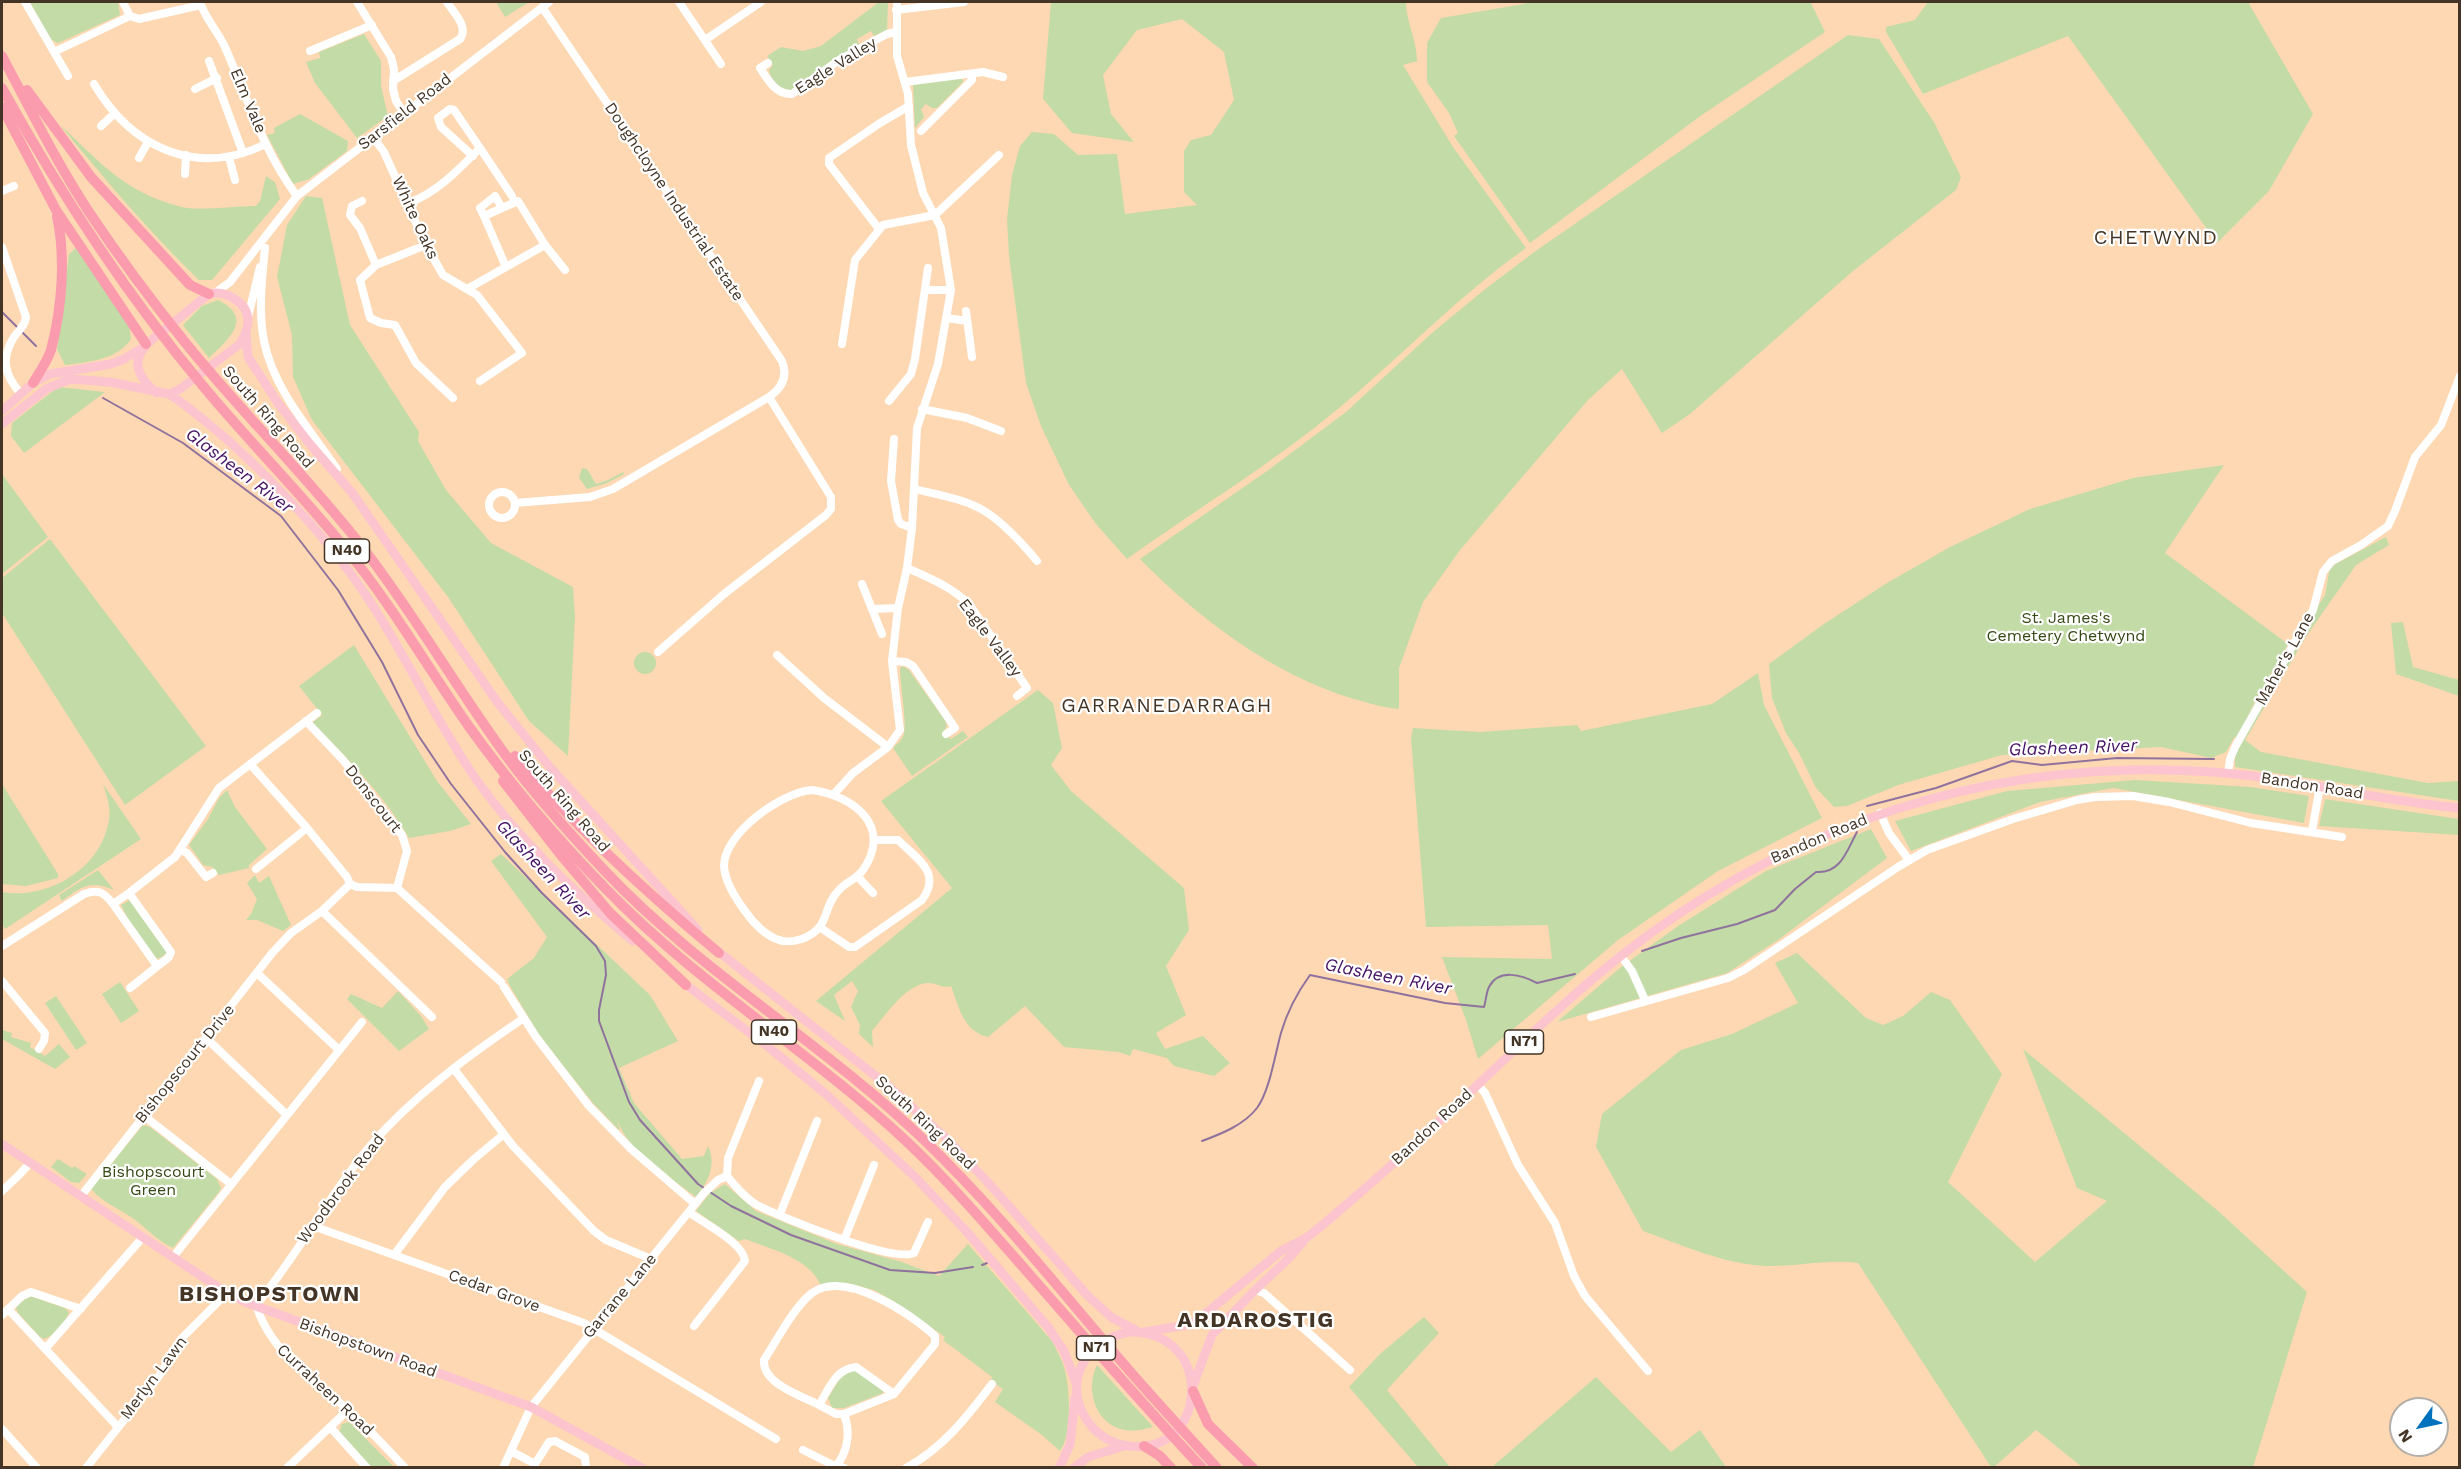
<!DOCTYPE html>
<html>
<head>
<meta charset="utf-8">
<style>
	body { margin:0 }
	#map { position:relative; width:2461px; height:1469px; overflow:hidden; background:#fed8b2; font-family:"Work Sans",sans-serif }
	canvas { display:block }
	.frame { position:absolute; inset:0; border:3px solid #433425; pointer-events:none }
	.north { position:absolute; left:2389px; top:1397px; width:60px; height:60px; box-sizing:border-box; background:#fff; border:2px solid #b4aea8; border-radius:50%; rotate:237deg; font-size:16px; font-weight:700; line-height:24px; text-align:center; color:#433425 }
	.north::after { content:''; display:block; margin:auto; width:21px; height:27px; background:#0071bc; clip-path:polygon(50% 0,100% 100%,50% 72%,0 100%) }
</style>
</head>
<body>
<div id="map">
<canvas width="2461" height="1469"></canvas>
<div class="frame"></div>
<div class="north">N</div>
</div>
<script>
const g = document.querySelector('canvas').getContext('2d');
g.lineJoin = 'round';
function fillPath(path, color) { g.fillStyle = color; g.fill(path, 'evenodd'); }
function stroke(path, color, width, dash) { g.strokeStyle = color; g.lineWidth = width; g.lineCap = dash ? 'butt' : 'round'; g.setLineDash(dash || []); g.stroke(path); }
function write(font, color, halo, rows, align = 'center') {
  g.font = font + ' "Work Sans",sans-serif'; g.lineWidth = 4.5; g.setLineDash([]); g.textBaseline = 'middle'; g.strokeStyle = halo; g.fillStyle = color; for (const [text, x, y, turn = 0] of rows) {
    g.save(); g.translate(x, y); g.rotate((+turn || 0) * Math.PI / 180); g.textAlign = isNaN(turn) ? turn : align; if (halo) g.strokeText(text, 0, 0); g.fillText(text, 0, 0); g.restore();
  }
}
fillPath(new Path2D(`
	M30 2H118L120 15 58 43 50 39Z
	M496 2H529L505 17Z
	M879 2H888L887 30 874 36 871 31 857 39 859 45 839 56 793 90C781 91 771 81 769 70L773 65 767 56 781 47 803 51 821 46Z
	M1051 2H1406C1406 22 1417 40 1417 61L1403 65 1453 147 1526 248C1458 296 1402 356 1339 408 1272 464 1198 508 1127 559L1096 524 1069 485 1041 426 1026 383 1009 256 1007 219 1012 175 1020 146 1032 132 1054 134 1078 155 1117 154 1125 214 1197 205 1184 192V151L1191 140 1211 135 1234 100 1224 52 1182 19 1137 30 1103 75 1111 114 1134 142 1072 133 1043 99Z
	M1527 2H1813L1811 3 1825 32 1699 117 1530 243 1454 136 1458 133 1449 113 1427 82V43L1441 18 1524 4Z
	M1928 2H2248L2313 114 2269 191 2217 243 2068 36 1923 94 1886 32V27L1915 20Z
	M364 34 381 61V86L388 116 357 138 315 83 306 62 320 58 319 52Z
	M1848 35 1879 39 1935 124 1961 177 1956 190 1853 271 1690 414 1662 433 1622 369 1588 400 1460 550 1423 602 1399 668V709C1384 708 1369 703 1354 699 1273 675 1199 619 1140 559L1267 471 1346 412 1432 333 1484 290 1537 250Z
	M960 78 963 80V82L937 108H932L926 104 921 109 924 117 915 128 913 85Z
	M300 114 348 141 347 151 309 179 293 184 267 135 275 133 274 128Z
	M60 125C100 162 125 193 182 207 196 211 239 206 256 206L260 201 266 176 275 182 280 199 212 280H199C149 232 104 178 60 125Z
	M306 196 322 198 350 325 419 432 418 441 446 490 491 543 573 587 575 617 568 756 529 721 448 597 312 420 293 377 292 335 277 277 287 225Z
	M76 248 129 325 131 339C117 360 89 362 65 365L57 349 69 254Z
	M218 300C255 318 228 340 209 358L183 325 202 306Z
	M58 387 105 392 24 453 11 436 12 423Z
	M2224 465 2165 553 2288 644 2246 717 2325 595 2330 567 2386 537 2389 545 2356 565 2307 635 2245 740 2261 752 2428 783 2459 781V801L2235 767V736L2226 752 2211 758 2161 747 2002 755 1898 785 1847 806 1834 807 1816 788 1799 753 1786 733 1772 698 1769 664 1824 624 1887 583 1950 547 2030 509 2133 478Z
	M582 468 587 469 596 484 608 480 623 472 624 474 607 483 587 489 579 478Z
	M2 474 48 537 2 574Z
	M50 539 206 746 125 805 2 613V578Z
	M2403 622 2413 667 2459 680V696L2396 674 2391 623Z
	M354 645 437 781 471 824 450 831 409 838C388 800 344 754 312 723L322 715 299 686Z
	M634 663a11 11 0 1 1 22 0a11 11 0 1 1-22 0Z
	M902 666 908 669 945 720 947 726 944 731 951 739 963 731 968 737 912 776 893 748C897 744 903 740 904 733 907 722 900 684 900 669Z
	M1758 673 1764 705 1822 818 1718 871 1618 940 1478 1059 1466 1020 1442 957 1552 959 1548 925 1426 927 1411 738 1413 728 1480 732 1577 725 1581 731 1712 704Z
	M1038 690 1053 703 1062 748 1051 765 1071 791 1184 888 1189 930 1166 966 1186 1015 1156 1033 1165 1049 1203 1036 1230 1063 1214 1076 1174 1066 1167 1058 1133 1049 1130 1056 1119 1052 1064 1047 1025 1006 988 1037C963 1031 959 1007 951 986 943 989 937 983 929 983 906 983 885 1016 872 1031L873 1047 859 1034 860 1025 851 1007 858 991 852 981 834 995 845 1021 816 1001 952 888 881 801Z
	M2135 780 2251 787 2309 796 2304 823 2113 788 2040 802 1911 851 1895 821 2007 791Z
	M2 784 58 874V878L26 886 2 884Z
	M103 784 141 839 5 929 2 924V892C48 900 101 869 109 820 111 808 107 796 103 784Z
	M227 790 235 807 267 849 249 865V868L219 875 212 867 203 865 189 845 208 819 219 798Z
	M2325 799 2459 819V835L2319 826Z
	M1871 829 1887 858 1778 940 1727 973 1557 1022 1620 968 1678 926 1766 871Z
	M501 854 650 995 678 1041 619 1068 634 1103 682 1159 704 1156 708 1146C717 1165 708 1182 696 1197 669 1176 628 1153 617 1119L620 1131 593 1103 560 1062 538 1033 510 986 507 979 534 958 547 937 491 861Z
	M98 870 114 890C90 880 82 886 62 901L59 895Z
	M255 875 259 883 269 876 291 925 283 931 257 920H246L251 914 257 899 247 883Z
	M130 900 167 952 162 957 156 959 128 919 121 905Z
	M1797 953 1866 1018 1883 1025 1903 1016 1931 992 1950 1000 2002 1074 1948 1182 2035 1262 2107 1201 2077 1188 2023 1049 2217 1210 2307 1292 2253 1467H2082L2036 1430 1994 1467H1991L1858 1263C1828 1259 1797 1267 1767 1266 1726 1265 1682 1245 1643 1231L1596 1147 1602 1114 1681 1050 1732 1034 1798 1003 1775 963Z
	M120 982 139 1011 121 1023 102 994Z
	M398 991 421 1016 429 1029 399 1051 347 999 351 994 382 1008Z
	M56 996 87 1043 76 1050 45 1003Z
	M2 1030 12 1033 11 1037 31 1043 30 1047 45 1056 59 1044 70 1057 55 1069 2 1039Z
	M143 1125 150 1127 217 1179 221 1188 219 1192 173 1248C158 1241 147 1229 134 1219 120 1209 103 1203 91 1189Z
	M58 1159 72 1168 74 1166 87 1174 79 1183 71 1182 51 1167Z
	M725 1184 756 1211 837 1244 902 1262 939 1276 968 1244 1052 1341C1057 1351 1063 1361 1065 1371 1070 1390 1072 1436 1060 1451L1042 1435 995 1402 1003 1389 991 1381 992 1377 943 1340 945 1337 895 1302 874 1290 847 1283 820 1284C809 1258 770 1249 745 1239L739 1241 696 1211 709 1194Z
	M30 1296 65 1308 69 1312C66 1322 54 1336 44 1339L40 1337 19 1314 16 1309 18 1304Z
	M1424 1317 1439 1333 1387 1390 1450 1467H1418L1349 1387 1380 1354Z
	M1097 1365 1153 1427C1144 1429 1134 1432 1125 1430 1095 1425 1085 1389 1097 1365Z
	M850 1371H857L883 1390V1393L844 1408H832L828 1398 842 1375Z
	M1596 1377 1671 1452 1700 1430 1726 1467H1492Z
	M349 1422 394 1467H371L339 1432 342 1424Z`), '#c3dba6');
stroke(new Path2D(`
	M2 312 36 346
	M103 398 183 443 281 516 338 590 382 662 418 735 451 784 505 852 542 893 596 946 605 961 606 975 599 1010V1021L629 1102 640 1120 698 1184 731 1206 791 1235 890 1270 935 1273 973 1267
	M1867 806 1936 788 2012 761 2042 765 2117 758 2214 759
	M1642 951 1681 938 1737 924 1775 910 1795 889 1816 872C1841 874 1847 850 1857 832
	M1202 1141C1221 1134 1244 1125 1257 1108 1270 1090 1275 1054 1281 1033 1287 1012 1297 993 1310 975L1445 1003 1484 1007C1486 1001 1486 993 1489 987 1499 968 1522 975 1537 983L1575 974
	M982 1265 987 1263`), '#8f729d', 2);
stroke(new Path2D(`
	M25 2 54 52 130 16
	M123 2 130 16 139 19 201 5C207 20 217 31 224 45 247 96 263 151 297 196
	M357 2 391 57 394 69 393 89 396 101 404 113
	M679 2 721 64
	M896 10 964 2
	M705 40 761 2
	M310 51 372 25
	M54 52 68 76
	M209 61 243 153
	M768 63 760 68C768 80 776 95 792 94L839 60 887 34 896 32
	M393 81 460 39C469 27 454 13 447 2
	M905 82 983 72 1003 77
	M94 84C132 148 196 178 266 144
	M195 89 217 78
	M101 126 114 114
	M921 131 972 80V74
	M373 137 384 152 426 245 443 275 477 295 522 353 480 381
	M473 156 441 127 438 118 450 109 454 110 480 148
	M229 157 235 180
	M139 158 148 142
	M185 174 186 155
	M2 191 14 186
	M362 201 352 206 350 215 360 228 376 265
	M409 203C438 192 458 170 480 148L512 196
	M484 216 480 208 495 196 502 208
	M879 229 829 164V158L880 123 909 106
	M426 245 376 265 360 280 370 318 381 323 395 325 416 363 453 398
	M2 247 26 317C25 326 19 330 14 337 0 359 5 376 21 394
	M265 248C262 279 258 310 264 341 273 388 310 430 337 469
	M506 267 484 216 518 201 545 245 565 270
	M467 289 545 245
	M925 290H951
	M215 293 230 282 297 196 549 2
	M966 311 972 357
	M248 317 260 267
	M947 318 967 321
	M842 344 855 260 883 225 935 215 999 155
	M889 401 911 374 915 359 928 268
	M922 409 967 418 1001 431
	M894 439 891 481 898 520 901 524 912 528
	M915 489C938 495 966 499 986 512 1006 525 1022 543 1037 561
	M489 505a13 13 0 1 1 26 0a13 13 0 1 1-26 0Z
	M515 503 590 497 613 489 769 397C782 388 788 376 782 361L542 7
	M907 568C930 578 951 587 969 604L1027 688 1017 696
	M862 584 882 634
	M872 609 898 608
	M658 652 724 594 826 515 831 509V497L769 397
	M777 655 824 698 888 747
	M892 661 906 662 913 666 955 728 946 734
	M306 721 343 760 402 835 407 851 397 888
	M250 764 307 828 347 877 350 884
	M2228 773 2230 759 2235 747 2313 610 2323 572 2332 561 2361 545 2388 526 2395 511 2415 457 2441 425 2460 376
	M812 790C854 796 893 826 863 870 857 879 846 882 839 890 821 908 832 927 802 939 795 941 787 943 779 940 766 936 753 923 745 911 736 899 725 882 724 866 724 833 782 792 812 790Z
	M833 795 853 773 888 747 900 730 892 661 898 608 907 568 912 528 917 428 938 364 951 290 941 228 923 193 911 145 908 94 897 56V2
	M1880 813 1889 833 1909 860
	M2312 831 2320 786
	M180 850 187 853 206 877 213 873
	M256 869 307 828
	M858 877 873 893
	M129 893 175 857 219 788 317 713
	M113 904 157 966
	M322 911 432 1017
	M821 928 849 947H855L922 900C942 872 918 860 898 840H875
	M2 946 84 894C98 889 104 892 113 904L129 893 171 952 169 957 130 988
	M1621 956 1632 971 1645 1000
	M257 973 339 1050
	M2 981 45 1033 44 1041 39 1049
	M504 987 536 1037 589 1106 631 1149 695 1204
	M1591 1017 1728 978 1744 970 1898 867 1927 850 2013 819 2077 800 2095 797 2133 796 2169 802 2251 823 2342 837
	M206 1038 286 1114
	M454 1069 513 1146 594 1231 606 1240 651 1259
	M1478 1085 1485 1093 1518 1165 1555 1223 1574 1276 1585 1296 1648 1371
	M143 1115 231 1184
	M727 1176 728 1158 759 1081
	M2 1191 19 1175 29 1164
	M81 1196 273 952 291 933 322 911 350 884 357 887 397 888 501 982
	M689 1212C703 1223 744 1243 745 1261L694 1326
	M780 1214 817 1121
	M313 1226 584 1323 776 1439
	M844 1240 874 1165
	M394 1255 445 1187 474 1159 504 1134
	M173 1257 362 1022
	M1255 1290 1264 1293 1350 1370
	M8 1309 118 1427
	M2 1315 22 1296 31 1292 81 1309
	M45 1349 143 1237
	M856 1367 894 1394 844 1414H836L819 1405C829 1389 835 1369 856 1367Z
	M819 1405C802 1396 762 1384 764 1360 777 1340 794 1307 812 1293 845 1269 911 1314 935 1336V1344L894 1394
	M331 1428 367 1468
	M2 1429 37 1468
	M803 1450 835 1466 844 1468
	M511 1451 535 1464 549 1442 555 1441 585 1457 586 1468
	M86 1468 159 1376 181 1339 227 1293
	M287 1468 348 1410
	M405 1468C384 1445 362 1422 339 1402 305 1371 270 1350 256 1305 298 1255 328 1196 370 1146 413 1096 469 1055 524 1018
	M503 1468 531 1407 704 1193 718 1180 727 1176C735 1186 745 1198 757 1205 780 1217 893 1263 914 1253L928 1222
	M834 1468C848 1454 851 1432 844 1414
	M906 1468C943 1448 967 1417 992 1384`), '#fff', 8);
stroke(new Path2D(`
	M246 333 248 357 278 403 309 443 353 494 498 703 549 766 698 930
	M169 394C191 408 210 425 230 442 279 487 325 535 363 591 405 652 435 721 478 782 522 843 576 894 633 941
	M2 411 33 383 50 374 111 364 124 359 142 348
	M2 424 46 389 70 379 110 382 169 394 180 389 240 344C244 336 248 330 248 321 248 302 225 290 209 294 196 304 184 314 172 324 144 345 119 362 157 393
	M715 949 892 1089 947 1139 993 1188 1087 1295 1111 1317 1139 1332
	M681 981 766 1045 827 1095 915 1177 968 1233 1048 1327 1064 1351 1076 1383
	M2 1144 227 1293 245 1302 531 1407 642 1468
	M1129 1332C1217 1331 1208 1456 1129 1446 1110 1444 1094 1433 1085 1417 1062 1379 1089 1339 1129 1332Z
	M1144 1332 1187 1325 1198 1320 1281 1251 1306 1238 1319 1228C1358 1195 1397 1161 1435 1125 1497 1068 1556 1007 1622 955 1768 840 1946 774 2131 770 2181 769 2231 772 2280 780 2340 789 2399 803 2460 808
	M1193 1386 1212 1335 1255 1290 1287 1260 1303 1242
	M1059 1468 1070 1445 1075 1398
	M1074 1468 1088 1457 1124 1446`), '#fcc4ce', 9);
stroke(new Path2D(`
	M2 56C30 109 57 163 89 212 119 257 151 300 184 341 241 412 307 476 363 548 415 615 457 689 507 757 537 798 571 835 605 871 700 972 822 1042 922 1138 990 1203 1049 1276 1110 1348 1144 1389 1181 1428 1217 1468
	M2 88C60 193 125 293 203 386 250 443 303 495 349 553 394 608 429 670 470 728 511 785 558 840 607 890 697 983 809 1051 904 1139 949 1181 989 1228 1030 1275 1087 1340 1143 1405 1202 1468
	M27 90 91 177 190 285 209 294
	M2 107 56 210 146 344
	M33 383C39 373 47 362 51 350 62 308 66 258 57 216
	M515 756C574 826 648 894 719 953
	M503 781 560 854 610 913 686 985
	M1193 1391 1208 1424 1253 1468
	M1144 1446 1160 1456 1171 1468`), '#fa9cae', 10);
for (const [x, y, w] of [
	[347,551,45],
	[774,1032,45],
	[1524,1042,39],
	[1096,1348,39]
]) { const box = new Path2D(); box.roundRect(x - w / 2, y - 12, w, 24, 4.5); g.fillStyle = '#fff'; g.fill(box); stroke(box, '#433425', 1.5); }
write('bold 15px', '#433425', null, [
	["N40",347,551],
	["N40",774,1032],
	["N71",1524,1042],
	["N71",1096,1348]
]);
write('16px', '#433425', '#fff', [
	["Eagle Valley",836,66,-32],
	["Elm Vale",248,101,67],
	["Sarsfield Road",405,112,-38],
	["Doughcloyne Industrial Estate",674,202,56],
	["White Oaks",415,218,65],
	["South Ring Road",268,417,49],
	["Eagle Valley",990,638,53],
	["Maher's Lane",2285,659,-61],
	["Bandon Road",2312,786,9],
	["Donscourt",373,799,52],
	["South Ring Road",564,801,49],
	["Bandon Road",1819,839,-23],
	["Bishopscourt Drive",185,1064,-51],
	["South Ring Road",925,1123,43],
	["Bandon Road",1432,1127,-43],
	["Woodbrook Road",341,1189,-53],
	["Cedar Grove",494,1291,20],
	["Garrane Lane",620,1296,-50],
	["Bishopstown Road",368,1348,20],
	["Merlyn Lawn",154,1378,-53],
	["Curraheen Road",325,1390,43]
]);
write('16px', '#344913', '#fff', [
	["St. James's",2066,618],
	["Cemetery Chetwynd",2066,636],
	["Bishopscourt",153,1172],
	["Green",153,1190]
]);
write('italic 18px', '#451265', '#fff', [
	["Glasheen River",239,471,37],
	["Glasheen River",2073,748,-2],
	["Glasheen River",543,870,47],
	["Glasheen River",1388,977,11]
]);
g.letterSpacing = '1.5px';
write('20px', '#433425', '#fff', [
	["CHETWYND",2156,238],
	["GARRANEDARRAGH",1167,706]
]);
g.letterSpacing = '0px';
g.letterSpacing = '1.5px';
write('bold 22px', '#433425', '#fff', [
	["BISHOPSTOWN",270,1295],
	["ARDAROSTIG",1256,1321]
]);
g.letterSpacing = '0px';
</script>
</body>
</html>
